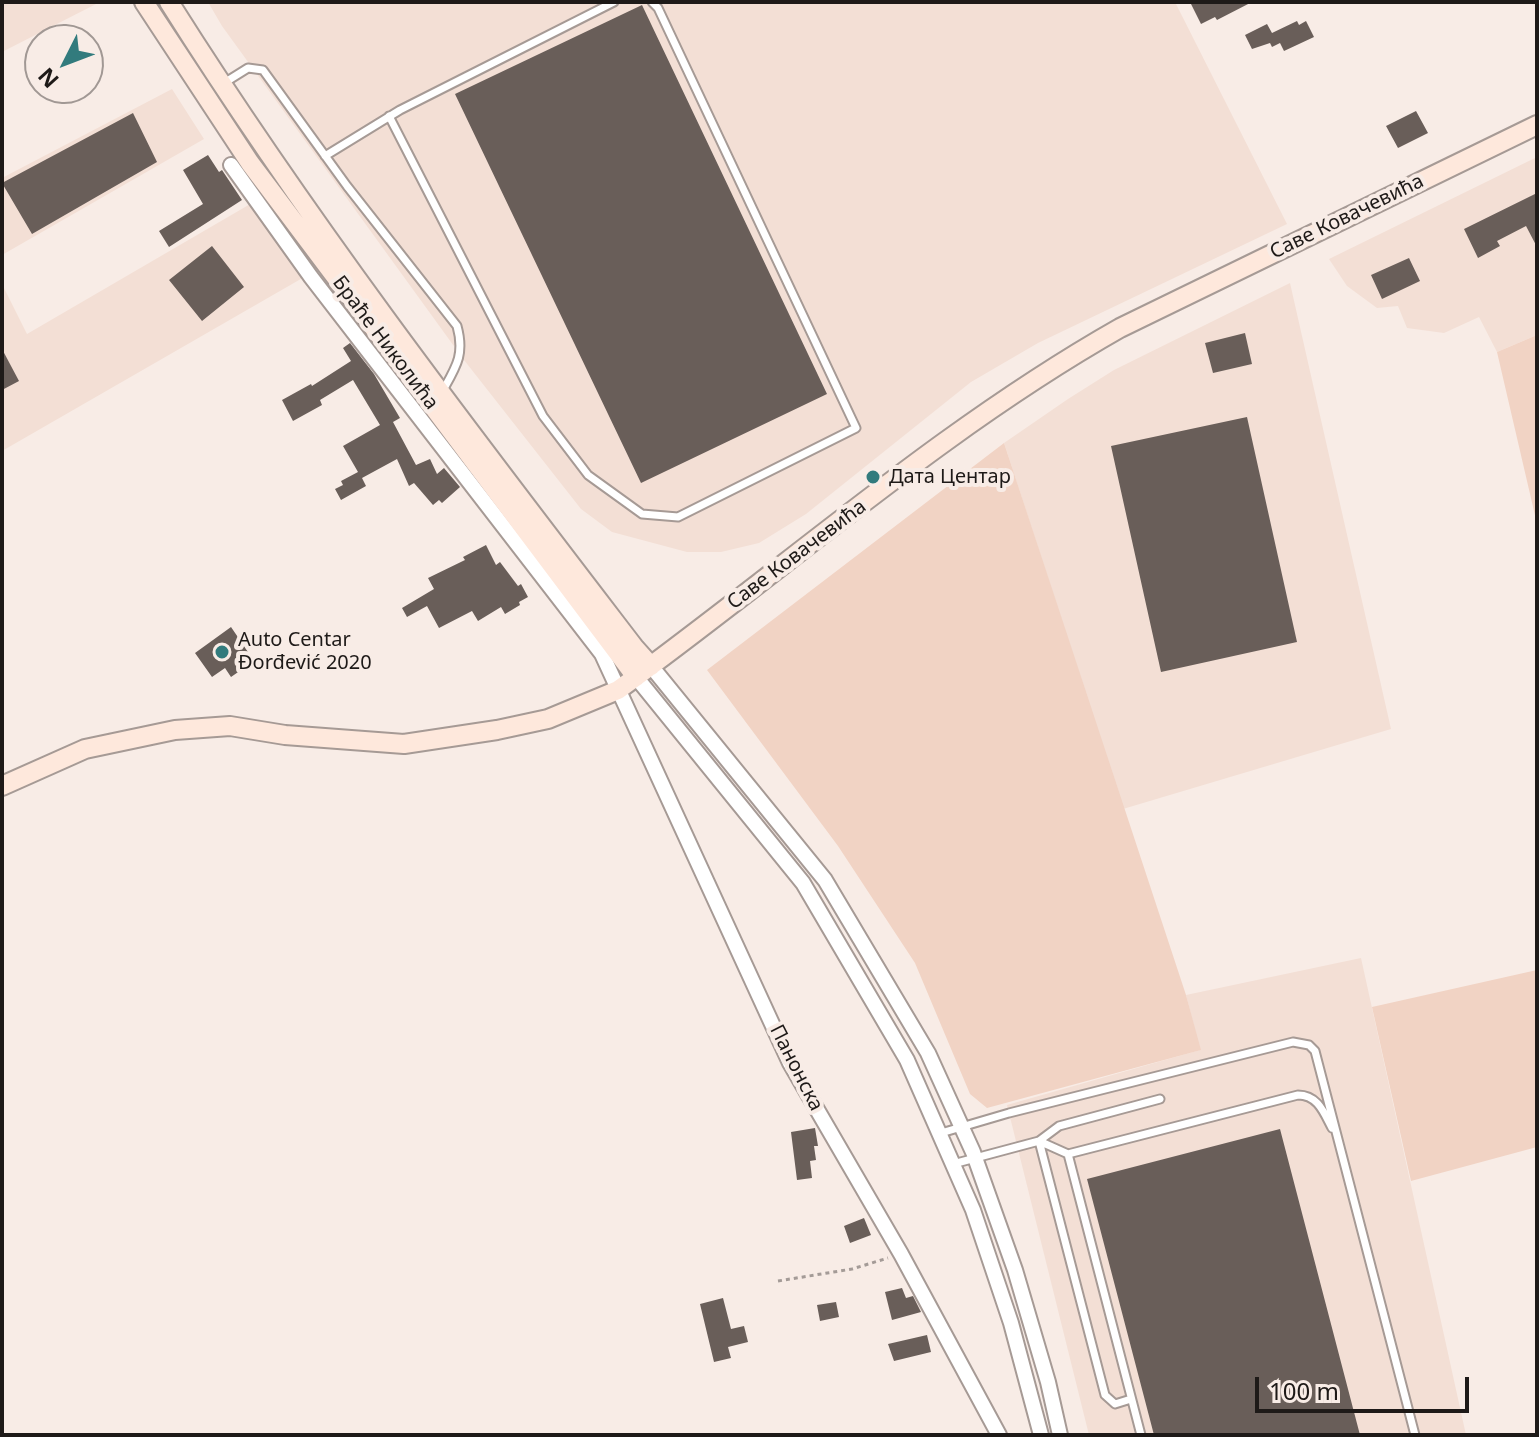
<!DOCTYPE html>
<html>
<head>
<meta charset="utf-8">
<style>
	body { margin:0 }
	#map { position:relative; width:1539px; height:1437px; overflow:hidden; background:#f8ece6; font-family:"Noto Sans",sans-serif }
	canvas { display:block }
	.frame { position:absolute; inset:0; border:4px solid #1e1a18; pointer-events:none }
	.north { position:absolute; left:24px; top:24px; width:80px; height:80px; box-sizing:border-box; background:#f8ece6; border:2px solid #a19894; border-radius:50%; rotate:228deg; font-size:22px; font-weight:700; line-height:32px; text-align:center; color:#1e1a18 }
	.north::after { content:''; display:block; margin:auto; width:28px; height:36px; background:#327b7d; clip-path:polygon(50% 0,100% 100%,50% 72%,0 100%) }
	.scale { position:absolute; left:1255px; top:1377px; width:214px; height:36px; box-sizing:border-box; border:4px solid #1e1a18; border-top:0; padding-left:10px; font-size:24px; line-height:28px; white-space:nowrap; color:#1e1a18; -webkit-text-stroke:6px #f8ece6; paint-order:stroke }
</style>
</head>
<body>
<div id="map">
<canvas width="1539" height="1437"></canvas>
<div class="frame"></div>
<div class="north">N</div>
<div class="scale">100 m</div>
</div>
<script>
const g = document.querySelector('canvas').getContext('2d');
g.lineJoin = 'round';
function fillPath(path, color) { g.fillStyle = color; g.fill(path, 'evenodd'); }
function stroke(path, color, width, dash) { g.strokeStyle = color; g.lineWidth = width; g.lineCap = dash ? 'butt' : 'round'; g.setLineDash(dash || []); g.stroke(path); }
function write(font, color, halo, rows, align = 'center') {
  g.font = font + ' "Noto Sans",sans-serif'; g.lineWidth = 8; g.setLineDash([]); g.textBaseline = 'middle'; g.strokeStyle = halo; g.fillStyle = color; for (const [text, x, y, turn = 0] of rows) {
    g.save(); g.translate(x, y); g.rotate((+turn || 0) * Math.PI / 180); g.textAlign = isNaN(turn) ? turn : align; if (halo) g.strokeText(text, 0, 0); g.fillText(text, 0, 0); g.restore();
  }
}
fillPath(new Path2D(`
	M2 2H100L2 52Z
	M208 2H1175L1287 224 1038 343 971 382 806 514 759 543 721 552H687L612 532 581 509 464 360 222 26Z
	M172 89 204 139 2 255V178Z
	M1537 157V335L1497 352 1479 317 1444 333 1407 328 1398 306 1377 308 1347 286 1329 259Z
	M252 203 306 276 2 451V284L27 334Z
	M1290 283 1391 729 1123 809 1004 443 1068 399 1114 370Z
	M1361 958 1466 1435H1089L1007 1105 1200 1050 1186 995Z`), '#f3dfd5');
fillPath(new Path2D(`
	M1537 335V524L1497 352Z
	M1004 443 1186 995 1201 1050 987 1108 970 1094 915 963 838 846 707 670Z
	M1537 970V1147L1411 1181 1372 1007Z`), '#f1d3c4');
fillPath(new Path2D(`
	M1190 2H1252L1217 20 1215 17 1201 24Z
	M642 5 827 394 641 483 455 94Z
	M1297 21 1299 25 1306 21 1314 37 1284 51 1280 43 1272 47 1270 43 1252 49 1245 35 1267 24 1272 33Z
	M1416 111 1428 133 1398 148 1386 126Z
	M133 113 157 162 32 234 2 183Z
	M208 155 219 172 222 170 242 200 169 247 159 231 203 204 183 170Z
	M1537 193V247L1526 226 1497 241 1500 246 1478 258 1464 229Z
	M212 246 244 287 202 321 169 280Z
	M1409 258 1420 281 1382 299 1371 275Z
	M1245 333 1252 364 1213 373 1205 343Z
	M350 343 374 374 400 418 393 422 416 465 430 459 437 474 444 468 460 487 442 503 439 500 433 505 414 483 409 486 397 459 362 478 366 486 341 500 335 489 343 485 341 481 358 472 343 446 380 425 353 380 320 400 322 405 293 421 282 400 311 384 312 386 351 361 343 348Z
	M2 349 19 381 2 390Z
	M1247 417 1297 642 1161 672 1111 446Z
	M486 545 496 565 500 562 518 586 521 584 528 597 519 602 520 605 505 614 501 607 478 621 472 611 439 628 427 606 407 617 402 608 434 589 428 578 465 560 463 557Z
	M231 627 248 652 238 659 244 668 231 677 225 668 212 677 195 653Z
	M815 1128 818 1146H814L816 1160 810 1161 812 1178 797 1180 791 1132Z
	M1280 1129 1360 1435H1154L1087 1179Z
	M864 1218 871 1235 850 1243 844 1226Z
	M902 1288 906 1298 913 1296 921 1312 892 1320 885 1292Z
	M723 1298 731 1329 744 1326 748 1342 728 1347 731 1358 714 1362 700 1304Z
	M836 1302 839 1317 820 1321 817 1305Z
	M927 1335 931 1352 894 1361 888 1344Z`), '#695e59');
const lane = new Path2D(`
	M224 83 248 68 263 70 347 186 457 326C465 355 456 367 442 392
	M389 116 543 416 588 475 642 514 678 517 856 428 658 8 652 2
	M325 156 400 110 614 2
	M941 1133 1009 1113 1293 1042 1309 1045 1315 1051 1415 1435
	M1068 1154 1298 1095C1318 1095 1324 1113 1332 1128
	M953 1164 1039 1141 1068 1154 1141 1435
	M1131 1399 1115 1404 1105 1395 1039 1141 1059 1126 1160 1099`);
const street = new Path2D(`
	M231 165 311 277 602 654 790 1063 901 1254 999 1435
	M651 666 825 880 928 1053 973 1152 1015 1270 1048 1382 1060 1435
	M636 677 803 883 907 1060 973 1210 1011 1323 1041 1435`);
const secondary = new Path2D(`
	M144 2 250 163 636 677
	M169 2C310 226 473 437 634 647L651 666
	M2 786 85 749 175 730 230 726 285 735 404 744 497 730 548 719 618 690C785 569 940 430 1120 328L1537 125`);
stroke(lane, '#a69a95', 11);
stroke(street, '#a69a95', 18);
stroke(secondary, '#a69a95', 22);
stroke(new Path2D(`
	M778 1281 852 1269 888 1258`), '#a49b97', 3, [4, 4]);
stroke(lane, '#fff', 7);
stroke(street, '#fff', 14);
stroke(secondary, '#fee8dc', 18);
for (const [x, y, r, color] of [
	[873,477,8,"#327b7d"],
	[222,652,8,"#327b7d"]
]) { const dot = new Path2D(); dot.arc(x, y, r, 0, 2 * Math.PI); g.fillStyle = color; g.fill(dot); stroke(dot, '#f8ece6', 3); }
write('20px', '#1e1a18', '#f8ece6', [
	["Саве Ковачевића",1347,217,-26],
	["Браће Николића",385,343,53],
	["Саве Ковачевића",797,555,-37],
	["Панонска",796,1068,63]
]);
write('20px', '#1e1a18', '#f8ece6', [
	["Дата Центар",889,477],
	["Auto Centar",238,640],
	["Đorđević 2020",238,663]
], 'left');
</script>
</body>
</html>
